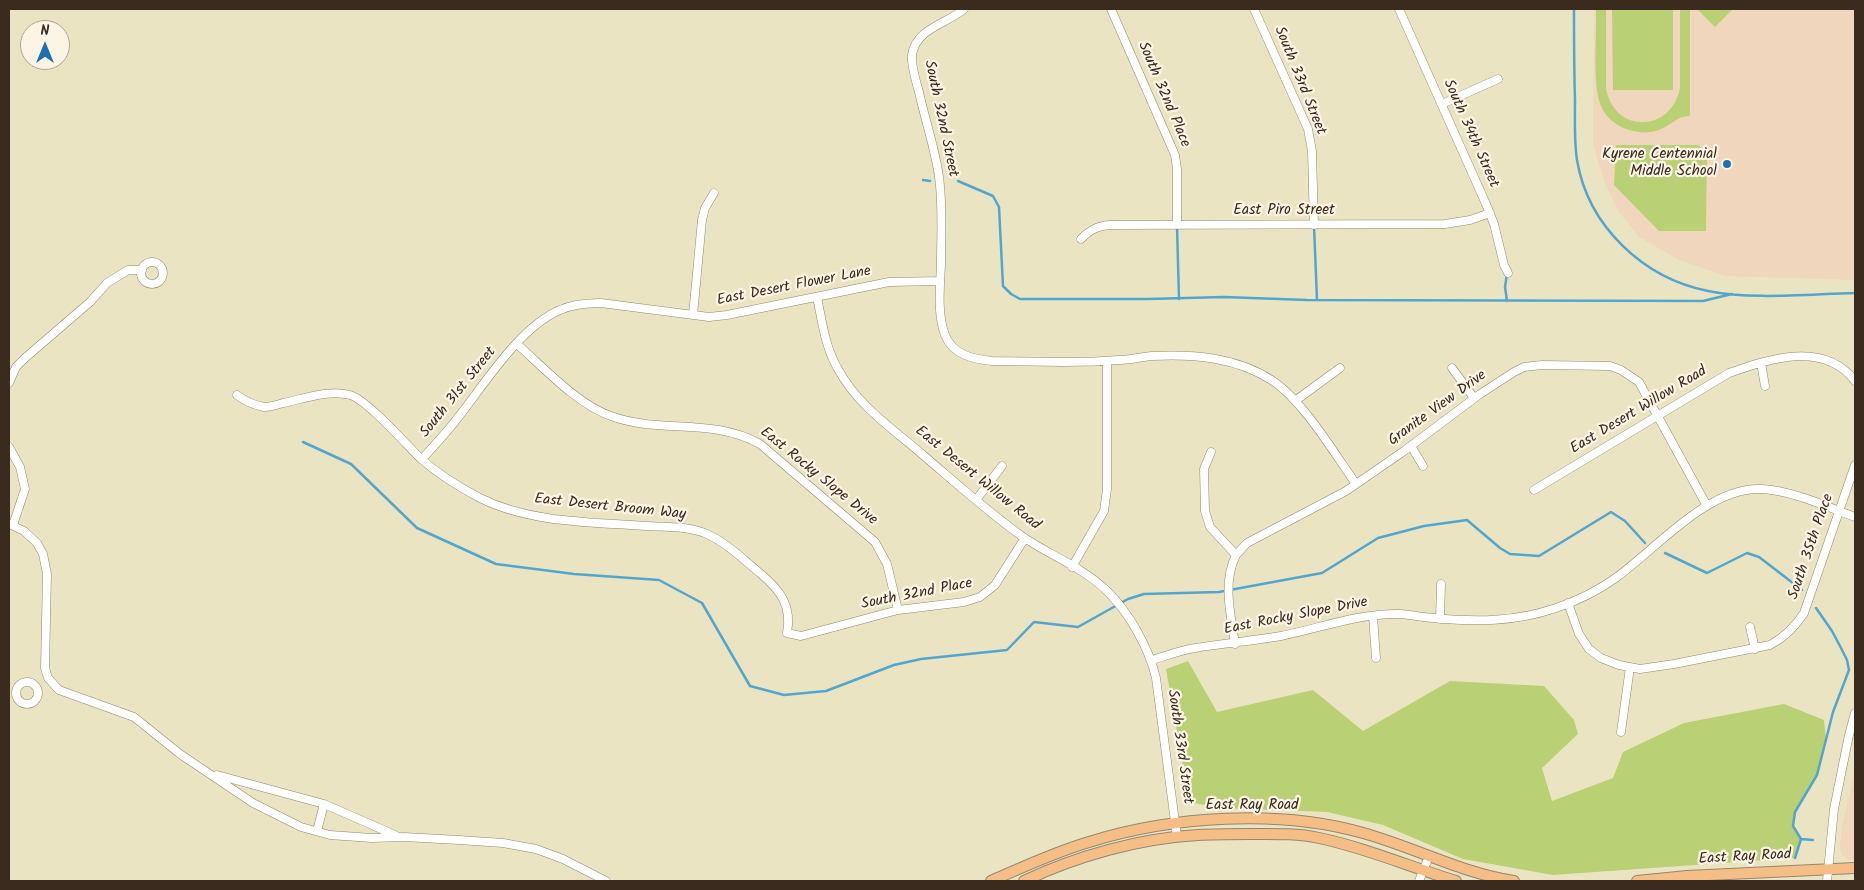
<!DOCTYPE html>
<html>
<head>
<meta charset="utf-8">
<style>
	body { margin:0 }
	#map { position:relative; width:1864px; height:890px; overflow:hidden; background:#ebe4c3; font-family:Kalam,sans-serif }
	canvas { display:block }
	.frame { position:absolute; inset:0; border:10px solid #3b2a1e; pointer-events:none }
	.north { position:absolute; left:20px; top:20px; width:50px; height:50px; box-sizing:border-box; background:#fcf5e5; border:1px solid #afa495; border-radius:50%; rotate:0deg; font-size:14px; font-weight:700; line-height:20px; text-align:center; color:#3b2a1e }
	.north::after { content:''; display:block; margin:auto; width:18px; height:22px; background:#1f6fb2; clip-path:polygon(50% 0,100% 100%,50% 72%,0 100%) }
</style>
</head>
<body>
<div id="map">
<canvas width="1864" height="890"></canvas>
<div class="frame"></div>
<div class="north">N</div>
</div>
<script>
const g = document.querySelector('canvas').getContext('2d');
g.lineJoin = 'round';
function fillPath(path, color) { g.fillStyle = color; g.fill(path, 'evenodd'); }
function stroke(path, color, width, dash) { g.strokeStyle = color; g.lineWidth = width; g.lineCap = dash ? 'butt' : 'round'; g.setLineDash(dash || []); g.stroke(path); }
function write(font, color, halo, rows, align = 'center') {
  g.font = font + ' Kalam,sans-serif'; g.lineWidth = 4.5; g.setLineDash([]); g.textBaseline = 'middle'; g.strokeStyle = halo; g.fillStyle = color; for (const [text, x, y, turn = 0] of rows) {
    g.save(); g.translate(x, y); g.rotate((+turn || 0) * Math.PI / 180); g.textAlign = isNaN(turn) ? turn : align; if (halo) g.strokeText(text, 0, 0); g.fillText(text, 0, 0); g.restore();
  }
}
fillPath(new Path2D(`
	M1594 9H1855V280L1725 276 1677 259 1639 237 1619 212 1605 184 1593 144Z
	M1855 771V860H1849L1841 854 1840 847 1842 826Z`), '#efd6bc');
fillPath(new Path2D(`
	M1596 9H1606V89C1615 134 1671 133 1680 88V9H1690V116C1674 116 1668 131 1649 132 1630 134 1608 124 1601 106 1592 85 1597 33 1596 9Z
	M1612 9H1673V90H1613Z
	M1697 9H1733L1715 27Z
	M1616 145H1698L1707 153 1706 231H1659L1614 185Z
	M1188 661 1217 712 1313 690 1363 731 1450 681 1544 686 1574 720 1578 734 1542 768 1552 801 1613 778 1623 752 1684 723 1784 704 1824 720 1826 740 1817 775 1795 812 1793 826 1801 839 1794 858 1553 875 1463 859 1383 825 1327 812 1220 808 1189 802 1166 669Z`), '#bad074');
stroke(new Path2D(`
	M1574 9C1574 39 1574 69 1575 100 1575 120 1574 140 1577 160 1588 226 1643 278 1708 291 1751 300 1810 294 1855 293
	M923 180 930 181
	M958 181 993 196 999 207 1003 286 1011 294 1020 299H1148L1224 297 1307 300 1703 301 1732 294
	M1177 226 1179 299
	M1314 226 1317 300
	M1507 301 1505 287 1507 274
	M303 442 351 464 417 528 496 564 574 574 659 580 702 603 750 686 784 695 826 691 894 665 921 659 1007 650 1034 622 1078 627 1128 599 1144 594 1219 592 1322 573 1378 538 1424 526 1467 520 1500 548 1510 554 1539 556 1611 512 1625 521 1645 543
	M1665 553 1707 573 1747 553 1759 557 1802 590
	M1801 839 1813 840
	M1795 858 1801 839 1793 826 1795 812 1817 775 1833 712 1849 670 1847 660 1841 648 1832 631 1816 608`), '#52a6ce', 2.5);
const minor = new Path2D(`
	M964 9C947 24 916 28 912 55 911 66 916 81 919 92 925 120 935 148 939 177 943 205 941 235 941 264 940 287 937 314 945 335 953 355 973 359 992 361 1033 361 1076 364 1118 360 1129 360 1140 357 1152 356 1193 354 1237 357 1273 381 1304 402 1334 453 1356 484
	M1111 9 1175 155 1177 169V224
	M1254 9 1308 129 1312 151 1314 225
	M1399 9 1486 204 1494 224 1504 265 1508 273
	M1442 104 1498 79
	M1081 239C1090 230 1097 226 1110 225L1445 224 1470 220 1490 213
	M141 273a11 11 0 1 1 22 0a11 11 0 1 1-22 0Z
	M817 297C822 321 825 347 838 369 857 405 893 429 923 455 956 483 988 512 1023 537 1050 555 1083 568 1106 590 1129 612 1149 648 1156 678L1177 837
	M693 315 702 220 705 208 714 193
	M517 344C543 367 578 405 611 416 659 434 712 417 760 444L875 542 887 564 898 610
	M1761 363 1765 386
	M1452 368 1474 398
	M9 383 16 367 25 358 90 302 107 283 128 270H142
	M237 395C245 401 253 405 264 407 270 407 277 405 283 403 303 399 329 389 350 395 367 400 405 443 420 458 438 474 459 487 480 498 530 523 592 522 647 526 666 527 689 526 707 534 727 543 744 560 761 574 781 591 792 606 787 633L801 636 898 610 964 602 980 597 995 585 1025 538
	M1295 401 1340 368
	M1411 446 1423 466
	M9 447 20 467 25 489 13 525
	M1211 452 1204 469 1205 511 1210 527 1236 555C1222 583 1231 615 1235 644
	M422 459C435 445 448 431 460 415 485 383 521 326 560 310 573 304 587 303 601 303L709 317 727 315 889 282 940 281
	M1534 490 1729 373C1769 359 1824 340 1855 381
	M976 500 1002 466
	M9 524 24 531 37 543 43 554 47 574 45 668 48 678 59 690 134 717 180 754 253 803 301 827 330 835 372 838 404 837 459 840 503 843 536 849 563 859 606 881
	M1236 555 1247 543 1346 491 1404 451 1480 394 1514 372 1524 367 1542 365 1610 366 1621 370 1639 382 1707 506
	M1072 567 1104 511 1107 489V361
	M1568 603 1579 634 1589 649 1601 658 1619 665 1640 669 1674 664 1770 645C1785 637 1795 627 1804 613L1855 465
	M1373 616 1376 658
	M1440 619 1441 584
	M1750 627 1755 649
	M1152 660C1166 656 1181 650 1195 648 1224 643 1253 641 1281 636 1321 628 1359 613 1400 614 1411 615 1422 617 1433 618 1476 622 1515 622 1556 608 1577 601 1599 590 1617 577 1657 548 1709 486 1762 489 1790 490 1828 507 1855 517
	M16 693a11 11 0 1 1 22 0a11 11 0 1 1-22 0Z
	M1621 732 1630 667
	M217 775 324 804 395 835
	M317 831 324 804
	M1419 881 1429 856
	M1827 881 1834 809 1849 735 1855 713`);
const major = new Path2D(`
	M991 881C1023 867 1055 852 1089 842 1172 816 1279 809 1363 833 1414 847 1461 873 1514 881
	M1024 881C1076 856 1141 838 1198 835 1215 834 1231 834 1248 834 1271 834 1296 833 1319 838 1367 848 1410 867 1456 881
	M1637 881 1687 876 1855 868`);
stroke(minor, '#938770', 9);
stroke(major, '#938770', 12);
stroke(minor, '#fff', 8);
stroke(major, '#f6be87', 10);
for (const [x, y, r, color] of [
	[1727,164,5,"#1f6fb2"]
]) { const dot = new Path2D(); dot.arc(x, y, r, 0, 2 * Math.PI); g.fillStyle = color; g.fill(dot); stroke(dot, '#fcf5e5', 2); }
write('15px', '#3b2a1e', '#fcf5e5', [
	["South 33rd Street",1299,81,68],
	["South 32nd Place",1163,95,67],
	["South 32nd Street",940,119,78],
	["South 34th Street",1470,134,66],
	["East Piro Street",1284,211],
	["East Desert Flower Lane",794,287,-11],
	["South 31st Street",459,393,-51],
	["Granite View Drive",1438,409,-36],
	["East Desert Willow Road",1639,411,-31],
	["East Rocky Slope Drive",818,477,39],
	["East Desert Willow Road",977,479,39],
	["East Desert Broom Way",610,508,6],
	["South 35th Place",1812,547,-71],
	["South 32nd Place",917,595,-11],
	["East Rocky Slope Drive",1296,617,-11],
	["South 33rd Street",1179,747,82],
	["East Ray Road",1252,806],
	["East Ray Road",1745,858,-3]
]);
write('15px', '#3b2a1e', '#fcf5e5', [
	["Kyrene Centennial",1717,155],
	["Middle School",1717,172]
], 'right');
</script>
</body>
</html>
